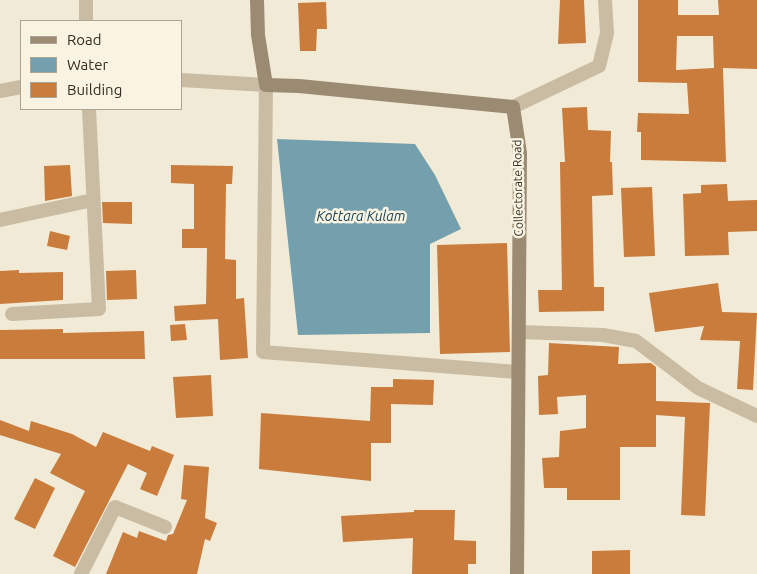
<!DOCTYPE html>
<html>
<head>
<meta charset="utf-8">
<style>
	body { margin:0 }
	#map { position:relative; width:757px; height:574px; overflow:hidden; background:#f1ead6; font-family:Ubuntu,sans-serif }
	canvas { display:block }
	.legend { position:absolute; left:20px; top:20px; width:162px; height:90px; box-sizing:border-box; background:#f9f3e2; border:1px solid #aaa396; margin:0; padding:6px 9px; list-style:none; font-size:15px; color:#332c24 }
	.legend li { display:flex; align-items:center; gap:10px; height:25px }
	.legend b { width:25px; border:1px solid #aaa396 }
</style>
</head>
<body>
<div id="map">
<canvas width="757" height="574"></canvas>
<ul class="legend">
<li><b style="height:6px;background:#9c8b73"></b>Road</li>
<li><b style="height:14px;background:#74a0ae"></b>Water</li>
<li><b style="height:14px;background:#c97c3c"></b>Building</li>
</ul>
</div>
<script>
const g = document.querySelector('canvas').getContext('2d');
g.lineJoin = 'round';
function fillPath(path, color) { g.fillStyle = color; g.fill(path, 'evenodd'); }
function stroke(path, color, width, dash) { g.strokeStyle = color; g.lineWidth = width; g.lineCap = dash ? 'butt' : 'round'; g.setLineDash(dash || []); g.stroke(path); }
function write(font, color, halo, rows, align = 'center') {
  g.font = font + ' Ubuntu,sans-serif'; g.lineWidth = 5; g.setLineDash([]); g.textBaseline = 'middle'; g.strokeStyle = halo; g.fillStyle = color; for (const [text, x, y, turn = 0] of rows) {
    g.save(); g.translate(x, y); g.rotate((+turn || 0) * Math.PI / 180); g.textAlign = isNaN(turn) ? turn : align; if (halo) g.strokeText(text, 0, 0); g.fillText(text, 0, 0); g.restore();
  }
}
fillPath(new Path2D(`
	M277 139 415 144 435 175 461 229 430 244V333L298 335Z`), '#74a0ae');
fillPath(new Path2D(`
	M560 0H584L586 43 558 44Z
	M638 0H678V15H719L718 0H757V69L723 68 726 162 641 160V132H637L638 113 689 114 687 83 638 82ZM677 36H713L714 68 676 70Z
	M326 2 327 29H317L316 51H300L298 3Z
	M587 107 588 130 611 131 610 162H612L613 195 592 196 594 287H604V311L539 312 538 290H562L560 162H565L562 108Z
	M70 165 72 196 45 201 44 166Z
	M171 165 233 166 232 184H226L225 259 236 260V299L244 298 248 358 220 360 218 319 175 321 174 306 206 304 207 248H182V229H194V184L171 183Z
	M727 184 728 201 757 200V231L728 232 729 255 685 256 683 194 701 193V185Z
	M652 187 655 256 624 257 621 188Z
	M102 202H132V224L103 223Z
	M50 231 70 236 67 250 47 246Z
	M507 243 510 352 440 354 437 245Z
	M19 270V273L63 272V300L0 304V271Z
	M136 270 137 299 107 300 106 271Z
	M718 283 722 312 757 313 753 390 737 389 740 341 700 340 704 326 655 332 649 293Z
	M185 324 187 340 171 341 170 325Z
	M63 329V333L144 331 145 359H0V330Z
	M549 343 619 347 618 364 651 363 656 367V401L710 403 705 516 681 515 685 417 656 415V447H620V500H567V488H544L542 458 559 457 560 431 586 428V395L557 397 558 414 539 415 538 376 548 375Z
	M211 375 213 416 176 418 173 377Z
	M393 379 434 380 433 405 391 404V443H371V481L259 469 261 413 370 421 371 387H393Z
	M0 420 29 431 31 421 72 434 96 447 103 432 150 451 152 446 174 455 157 496 140 489 147 473 128 464 75 567 53 556 85 491 50 473 61 454 0 435Z
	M184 465 209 467 205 518 217 523 210 541 205 539 197 574H106L123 532 137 538 139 531 166 541 168 535 173 534 187 500 181 499Z
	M35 478 55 488 35 529 14 519Z
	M414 510H455L454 540 476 541V564H468V574H412L413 538 343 542 341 516 414 512Z
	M630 550V574H592V551Z`), '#c97c3c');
stroke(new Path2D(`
	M86 0V21
	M181 80 266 85 263 352 517 372
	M0 91 21 87
	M513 107 599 66 607 33 605 0
	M0 220 93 200
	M12 314 99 309 89 109
	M520 332 603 335 636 341 698 388 757 416
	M81 574 115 507 165 527`), '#c9bca2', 14);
stroke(new Path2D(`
	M257 0 258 35 266 85 299 86 513 107 520 153 517 574`), '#9c8b73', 14);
write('12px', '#332c24', '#f9f3e2', [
	["Collectorate Road",518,188,-91]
]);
write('italic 14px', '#1a4455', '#f9f3e2', [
	["Kottara Kulam",361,216]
]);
</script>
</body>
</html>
